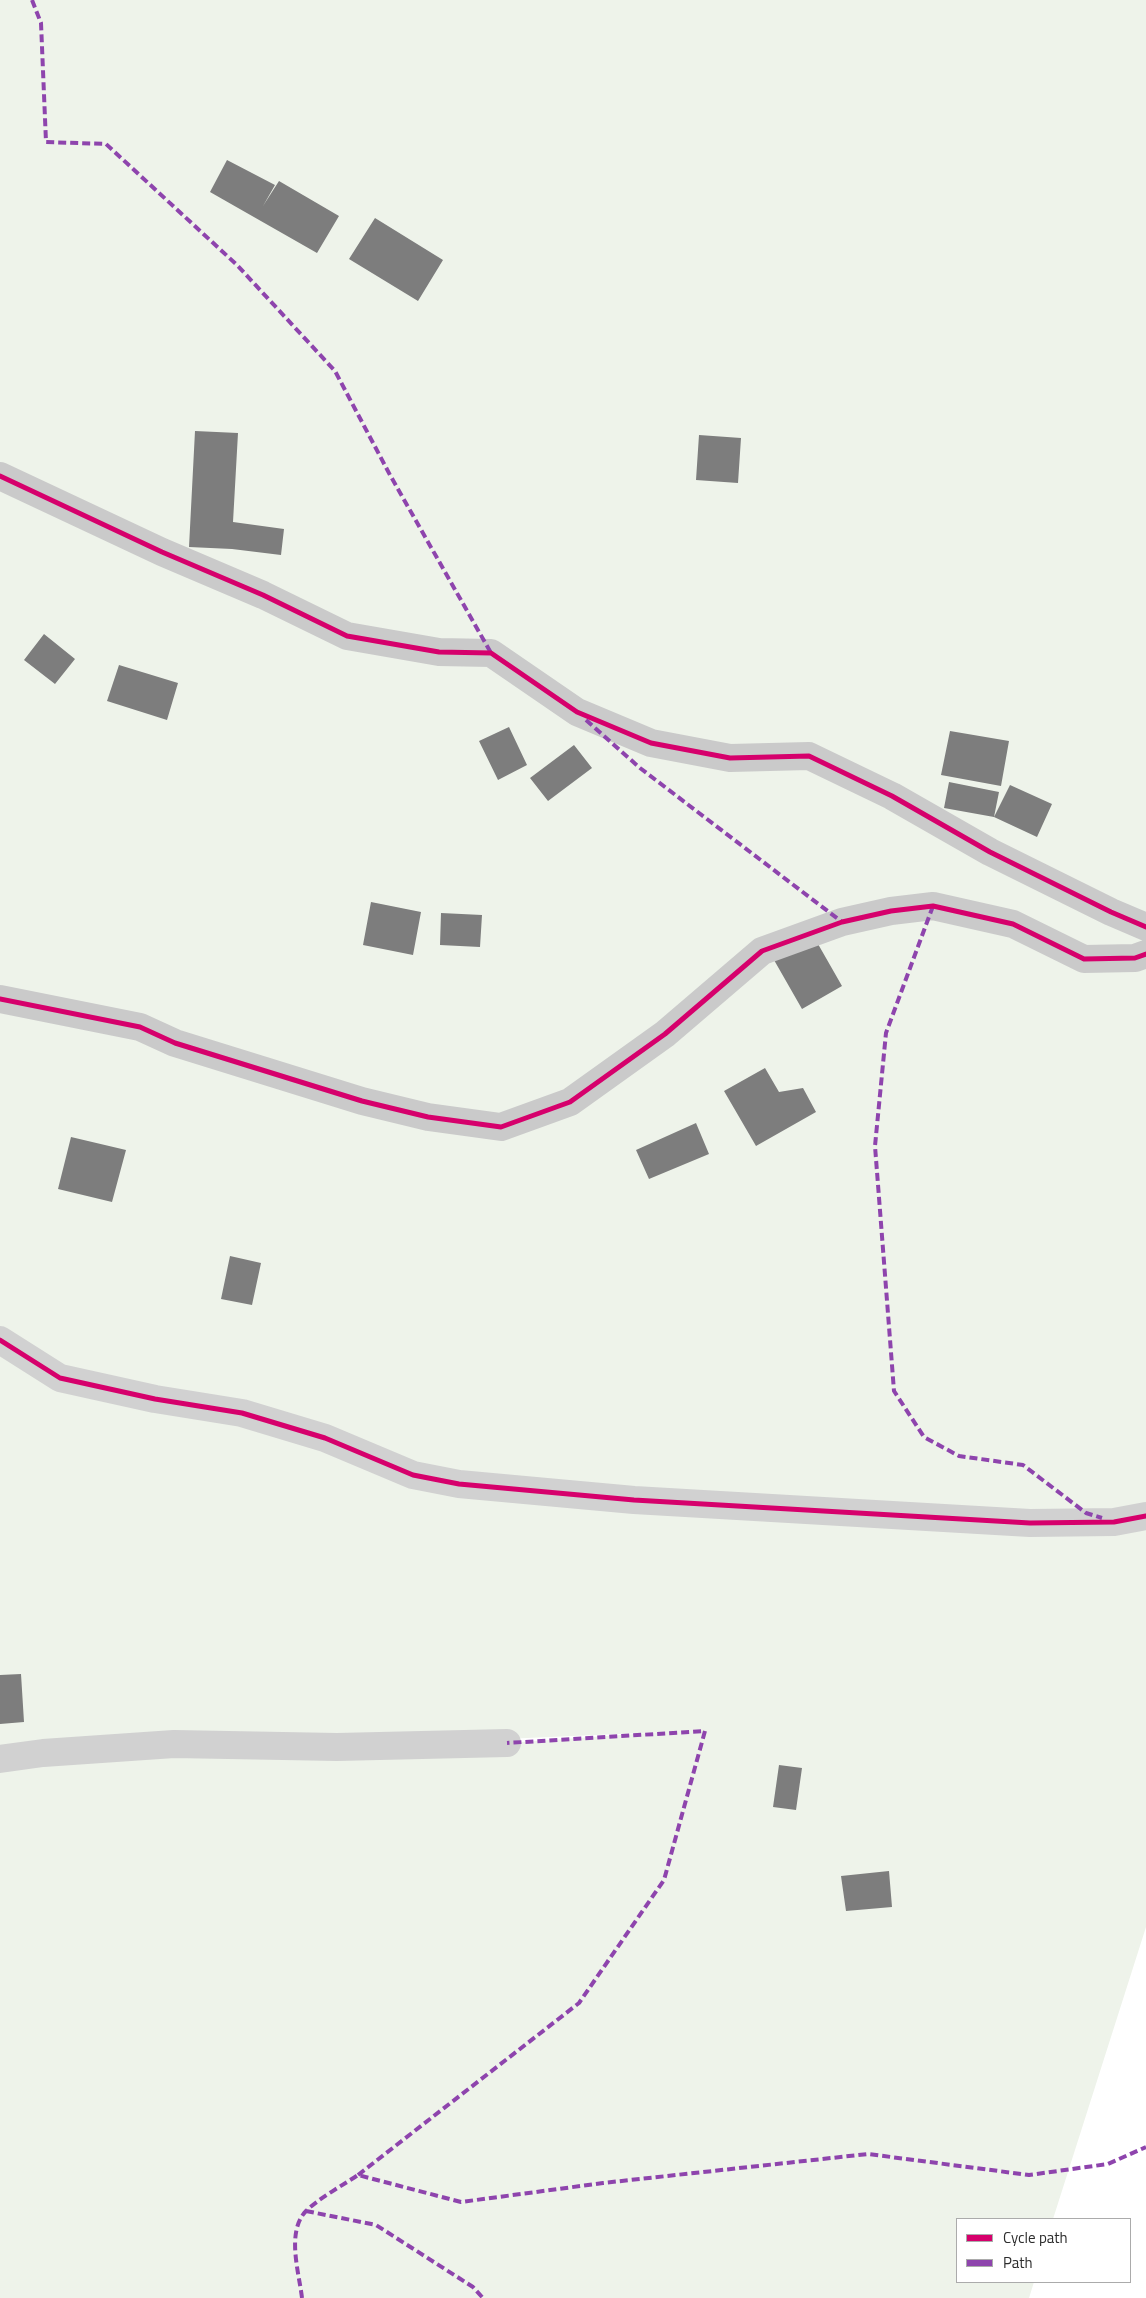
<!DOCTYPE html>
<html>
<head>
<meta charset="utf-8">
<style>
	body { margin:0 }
	#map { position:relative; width:1146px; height:2298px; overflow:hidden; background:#fff; font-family:"Titillium Web",sans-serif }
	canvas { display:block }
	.legend { position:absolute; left:956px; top:2218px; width:175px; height:65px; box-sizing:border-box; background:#fff; border:1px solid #ababab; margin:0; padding:6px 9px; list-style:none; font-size:15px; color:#2c2c2c }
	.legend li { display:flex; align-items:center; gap:10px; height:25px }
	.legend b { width:25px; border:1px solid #ababab }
</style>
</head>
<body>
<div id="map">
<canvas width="1146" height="2298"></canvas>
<ul class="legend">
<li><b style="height:6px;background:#d6006c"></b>Cycle path</li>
<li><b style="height:6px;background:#8e44ad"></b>Path</li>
</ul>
</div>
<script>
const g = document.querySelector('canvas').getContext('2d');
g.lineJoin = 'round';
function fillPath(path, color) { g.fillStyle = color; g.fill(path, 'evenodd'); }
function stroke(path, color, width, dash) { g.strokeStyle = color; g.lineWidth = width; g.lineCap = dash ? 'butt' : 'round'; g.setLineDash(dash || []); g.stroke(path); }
fillPath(new Path2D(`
	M0 0H1146V1927L1053 2219H957V2282H1034L1029 2298H0ZM664 1732 507 1743 391 1744Z`), '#eef3ea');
fillPath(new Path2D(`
	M227 160 275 185 263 206 279 181 339 216 317 253 210 192Z
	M375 218 443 260 418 301 349 259Z
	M195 431 238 433 233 522 284 529 281 555 232 549 189 547Z
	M699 435 741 438 738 483 696 480Z
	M44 634 75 659 55 684 24 660Z
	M119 665 178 683 167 720 107 701Z
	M509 727 527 765 498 780 479 741Z
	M950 731 1009 741 1001 786 941 775Z
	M574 745 592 768 548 801 530 778Z
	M949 782 999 792 994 817 944 808Z
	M1010 785 1052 804 1037 837 994 817Z
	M371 902 421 912 413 955 363 945Z
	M441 913 482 915 480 947 440 945Z
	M814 937 842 986 802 1009 774 960Z
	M765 1068 779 1092 803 1088 816 1112 756 1146 724 1091Z
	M696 1123 709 1154 649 1179 636 1150Z
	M71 1137 126 1150 112 1202 58 1189Z
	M230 1256 261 1263 252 1305 221 1299Z
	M21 1674 24 1722 0 1724V1675Z
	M779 1765 802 1768 796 1810 773 1807Z
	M889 1871 892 1907 846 1911 841 1876Z`), '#7d7d7d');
stroke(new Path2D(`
	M0 1340 60 1378 155 1399 242 1413 325 1438 413 1475 459 1484 634 1500 1030 1523 1114 1522 1146 1516
	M0 1759 43 1753 174 1744 337 1747 507 1743`), '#d1d1d1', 28);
stroke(new Path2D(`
	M0 476 162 552 263 595 347 636 439 652 491 653 577 712 651 743 730 758 809 756 892 796 990 852 1111 912 1146 927
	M0 999 140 1027 175 1043 362 1101 428 1117 501 1127 570 1102 665 1034 762 951 842 922 891 911 933 906 1013 924 1084 959 1135 958 1146 954`), '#cacaca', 28);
stroke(new Path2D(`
	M32 0 41 23 46 142 106 144 237 265 335 371 390 475 491 653
	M586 720 640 768 842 922
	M933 906 886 1033 875 1146 894 1391 924 1437 959 1456 1023 1465 1086 1513 1102 1518
	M358 2175 579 2003 664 1880 705 1731 507 1743
	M306 2211 376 2225 473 2287 483 2298
	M302 2298C299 2272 286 2232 306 2211 318 2199 343 2185 358 2175L461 2202 603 2183 868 2154 1029 2175 1108 2164 1146 2147`), '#8e44ad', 4, [8, 4]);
stroke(new Path2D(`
	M0 476 162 552 263 595 347 636 439 652 491 653 577 712 651 743 730 758 809 756 892 796 990 852 1111 912 1146 927
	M0 999 140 1027 175 1043 362 1101 428 1117 501 1127 570 1102 665 1034 762 951 842 922 891 911 933 906 1013 924 1084 959 1135 958 1146 954
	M0 1340 60 1378 155 1399 242 1413 325 1438 413 1475 459 1484 634 1500 1030 1523 1114 1522 1146 1516`), '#d6006c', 5);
</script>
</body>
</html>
